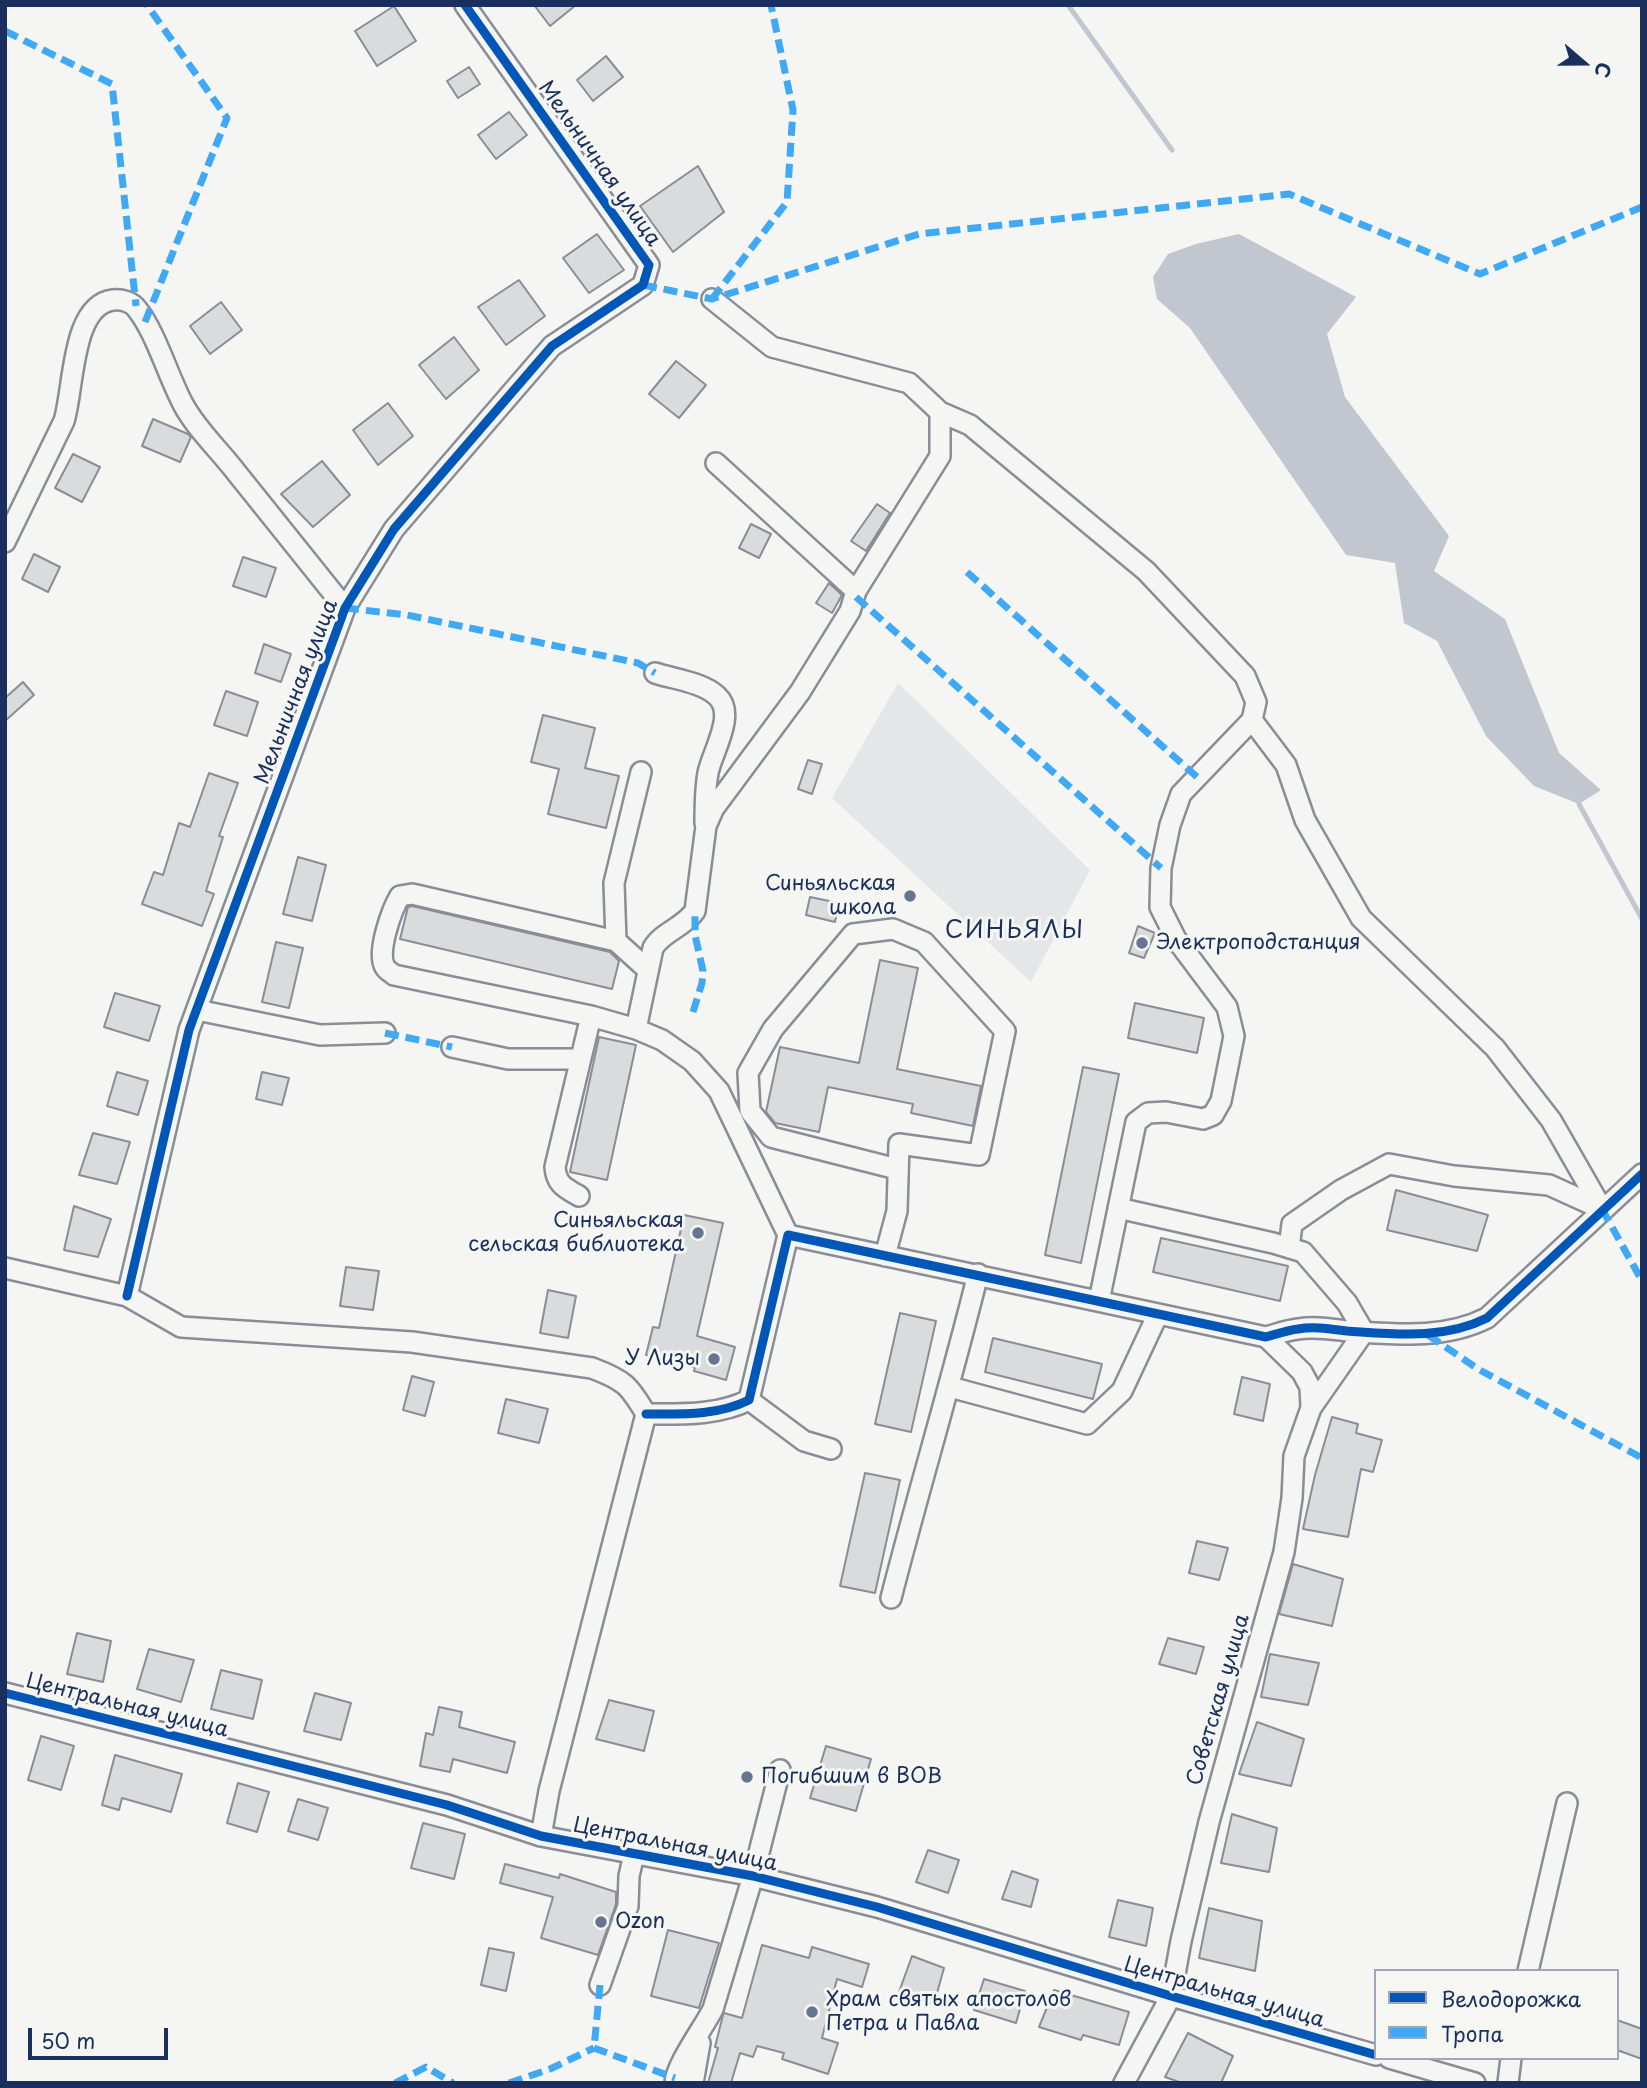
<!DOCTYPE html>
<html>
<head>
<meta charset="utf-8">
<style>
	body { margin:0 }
	#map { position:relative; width:1647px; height:2088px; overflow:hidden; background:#f5f5f3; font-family:"Playpen Sans",sans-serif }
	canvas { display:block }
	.frame { position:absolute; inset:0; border:7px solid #1b2f5e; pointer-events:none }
	.legend { position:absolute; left:1374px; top:1969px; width:245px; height:91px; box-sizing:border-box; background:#f6f6f2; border:2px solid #9ea6b7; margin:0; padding:9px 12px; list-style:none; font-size:21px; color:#1b2f5e }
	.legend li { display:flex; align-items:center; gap:14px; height:35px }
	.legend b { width:35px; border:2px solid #9ea6b7 }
	.north { position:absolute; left:1549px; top:28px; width:70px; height:70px; -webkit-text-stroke:5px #f6f6f2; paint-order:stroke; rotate:110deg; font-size:19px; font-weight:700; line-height:28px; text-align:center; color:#1b2f5e }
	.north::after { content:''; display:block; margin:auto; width:24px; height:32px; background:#1b2f5e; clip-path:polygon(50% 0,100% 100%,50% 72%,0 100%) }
	.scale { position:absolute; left:28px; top:2028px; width:140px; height:32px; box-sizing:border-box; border:4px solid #1b2f5e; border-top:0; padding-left:9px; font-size:21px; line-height:24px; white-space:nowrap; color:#1b2f5e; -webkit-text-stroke:5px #f6f6f2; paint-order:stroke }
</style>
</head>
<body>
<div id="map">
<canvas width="1647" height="2088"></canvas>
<div class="frame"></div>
<ul class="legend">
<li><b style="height:9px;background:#0057b8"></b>Велодорожка</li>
<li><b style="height:9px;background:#3fa9f5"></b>Тропа</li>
</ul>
<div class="north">С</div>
<div class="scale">50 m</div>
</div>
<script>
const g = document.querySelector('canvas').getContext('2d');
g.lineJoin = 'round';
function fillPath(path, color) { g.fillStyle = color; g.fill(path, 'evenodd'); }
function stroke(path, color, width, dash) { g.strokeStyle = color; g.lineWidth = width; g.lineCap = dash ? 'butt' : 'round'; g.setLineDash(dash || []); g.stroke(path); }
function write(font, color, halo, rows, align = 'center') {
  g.font = font + ' "Playpen Sans",sans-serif'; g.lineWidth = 6; g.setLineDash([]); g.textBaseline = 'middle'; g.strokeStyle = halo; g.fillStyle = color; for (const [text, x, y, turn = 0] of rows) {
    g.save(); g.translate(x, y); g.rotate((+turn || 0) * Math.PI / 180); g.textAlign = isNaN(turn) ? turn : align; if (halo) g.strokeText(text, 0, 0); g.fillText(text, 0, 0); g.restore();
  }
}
fillPath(new Path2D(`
	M898 683 1090 870 1031 982 832 798Z`), '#e4e6e7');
fillPath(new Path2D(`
	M1239 234 1356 297 1327 334 1345 397 1449 536 1434 571 1505 619 1559 753 1601 790 1579 804 1534 786 1486 736 1437 641 1404 623 1395 563 1346 555 1190 328 1157 299 1153 277 1168 254 1196 244Z`), '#c1c6cf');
stroke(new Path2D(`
	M1068 5 1172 150
	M1579 804 1642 919`), '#c1c6cf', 5);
const building = new Path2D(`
	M534 5H576L550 26Z
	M394 6 416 41 377 66 355 31Z
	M606 56 623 77 593 101 577 80Z
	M469 67 480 84 458 98 447 81Z
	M509 112 527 135 496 159 478 135Z
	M698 166 724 212 673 252 640 206Z
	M597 234 624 270 589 293 563 258Z
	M519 280 545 316 506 345 478 307Z
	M221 302 242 330 210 354 190 326Z
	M454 337 479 370 446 399 419 365Z
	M676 361 706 385 679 418 649 394Z
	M388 403 413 436 378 465 353 430Z
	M153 419 188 434 191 437 180 462 142 446Z
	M73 454 100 467 82 502 55 488Z
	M322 461 350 495 313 527 281 494Z
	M877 504 890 513 866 551 851 541Z
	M751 524 771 534 759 558 739 548Z
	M34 554 60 567 48 592 22 579Z
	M243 557 276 568 266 597 233 586Z
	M829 583 842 595 832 613 816 603Z
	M264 644 291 654 281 682 255 673Z
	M23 682 34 695 5 721V698Z
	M226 691 258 702 247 736 214 725Z
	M543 715 595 728 585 768 619 776 606 828 548 814 559 769 531 762Z
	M808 760 822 764 812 794 798 789Z
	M209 773 238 783 219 836 223 837 206 891 214 894 202 926 142 904 154 872 163 875 179 823 190 827Z
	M298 857 326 865 312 921 283 914Z
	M810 897 839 903 835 922 806 915Z
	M412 906 610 952 619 961 612 989 400 939 408 907Z
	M1138 926 1155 933 1144 958 1129 953Z
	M276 942 303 948 289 1008 262 1002Z
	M880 960 918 968 897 1069 981 1086 973 1126 911 1113 913 1104 828 1087 819 1132 775 1123 766 1112 780 1047 859 1063Z
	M115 993 160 1006 149 1041 104 1027Z
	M1135 1003 1204 1018 1197 1053 1128 1038Z
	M599 1037 636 1045 607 1180 570 1172Z
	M1083 1067 1119 1074 1081 1263 1045 1255Z
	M117 1072 148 1081 138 1115 107 1106Z
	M262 1072 289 1078 282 1105 256 1099Z
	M93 1133 130 1142 117 1184 79 1175Z
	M1396 1190 1488 1215 1477 1251 1387 1230Z
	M74 1206 111 1219 98 1257 64 1250Z
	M684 1215 723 1223 697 1336 735 1347 726 1380 694 1371 695 1367 646 1355 653 1327 659 1328Z
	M1161 1238 1288 1266 1280 1301 1153 1272Z
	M346 1267 379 1271 373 1310 340 1306Z
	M548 1290 576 1296 568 1338 540 1333Z
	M900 1313 936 1321 911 1432 875 1424Z
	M993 1338 1102 1364 1093 1399 985 1372Z
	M412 1376 434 1382 425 1416 403 1410Z
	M1242 1377 1270 1384 1263 1421 1234 1414Z
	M506 1399 548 1409 539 1443 498 1433Z
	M1332 1417 1358 1424 1356 1433 1382 1440 1373 1472 1361 1469 1348 1537 1303 1529 1315 1475Z
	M865 1473 900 1480 875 1593 840 1586Z
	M1197 1541 1228 1548 1219 1580 1189 1573Z
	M1293 1564 1343 1579 1332 1626 1279 1614Z
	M77 1633 111 1641 103 1682 67 1674Z
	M1168 1638 1204 1647 1196 1674 1159 1664Z
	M149 1649 194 1660 181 1702 137 1689Z
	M1270 1654 1319 1663 1308 1705 1261 1697Z
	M221 1670 262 1680 253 1719 211 1709Z
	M315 1693 351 1703 341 1740 304 1731Z
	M609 1700 654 1711 644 1751 596 1739Z
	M439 1707 462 1712 459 1727 515 1742 507 1773 453 1759 450 1772 420 1766 426 1733 433 1735Z
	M1257 1722 1304 1739 1291 1786 1239 1774Z
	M41 1736 74 1746 61 1790 28 1780Z
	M826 1746 871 1759 856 1811 810 1798Z
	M115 1755 182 1774 171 1812 122 1798 119 1810 102 1805Z
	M238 1783 269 1792 257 1832 227 1823Z
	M298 1799 328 1808 318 1840 288 1831Z
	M1232 1814 1277 1828 1269 1872 1221 1863Z
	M423 1823 465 1834 454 1879 411 1868Z
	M928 1850 959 1860 948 1893 916 1882Z
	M505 1864 559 1878 560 1874 616 1892V1904L598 1955 541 1938 553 1897 500 1883Z
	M1012 1871 1038 1880 1031 1907 1002 1899Z
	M1118 1900 1153 1908 1146 1946 1109 1937Z
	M1209 1908 1262 1921 1255 1971 1199 1958Z
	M668 1930 719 1943 699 2008 651 1996Z
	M762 1945 809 1958 812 1947 869 1964 862 1987 837 1979 822 2038 838 2043 828 2074 782 2059 784 2053 757 2046 753 2057 740 2053 731 2083H708L718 2048 715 2047 723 2015 724 2013 742 2018Z
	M489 1948 514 1953 506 1991 481 1985Z
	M912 1956 944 1968 934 2004 899 1992Z
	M984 1979 1025 1991 1016 2023 974 2010Z
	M1054 1990 1129 2012 1119 2045 1083 2035 1081 2040 1039 2027Z
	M1617 2020 1642 2029V2059L1617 2050Z
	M1188 2033 1233 2056 1221 2083H1182L1165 2077Z`);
fillPath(building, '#dadbdc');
stroke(building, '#898d95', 2);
const minor = new Path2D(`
	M940 412 970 425 1146 571 1245 676 1256 702 1252 720 1181 794 1170 825 1161 868 1160 907 1176 939 1227 1007 1234 1036 1221 1101 1213 1115 1203 1119 1166 1112 1148 1113 1136 1122 1099 1301
	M716 463 856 591
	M5 542 64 421C74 390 71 305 113 300 122 299 132 302 137 309 156 333 168 376 183 404 195 427 216 447 232 467 270 514 307 561 345 608
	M655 673C673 679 702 682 717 696 737 714 712 752 708 773 705 790 705 806 705 823
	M1252 720 1286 765 1305 820 1361 918 1495 1048 1551 1120 1602 1209
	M641 772 614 883 616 941 648 970
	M616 941 412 894 400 896C392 909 376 953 385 967 387 971 391 972 394 975L591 1016 636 1029 662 1040 692 1061 719 1091 788 1235 749 1400C717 1416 680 1414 646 1414
	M197 1010 320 1035 385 1033
	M636 1029 653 948C662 932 683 928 695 911L706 826 714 808 800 692 850 611 856 591 940 456V412L909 383 772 347 712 299
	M452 1047 508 1059H580
	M579 1196C565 1188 556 1184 555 1167L591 1016
	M1118 1208 1273 1243 1303 1252 1347 1303 1364 1332 1311 1408
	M788 1235 1266 1337C1277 1334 1288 1330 1298 1329 1314 1326 1331 1329 1347 1331 1395 1334 1443 1340 1487 1318L1642 1174
	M1289 1248 1292 1224 1341 1190 1389 1164 1454 1176 1549 1185 1602 1209
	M885 1256 897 1211 899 1144 979 1155 1005 1031 924 942 893 929 853 934 773 1029 748 1073 750 1111 771 1137 897 1169
	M5 1268 127 1296 181 1327 412 1342 592 1368C624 1380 629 1385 646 1414L549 1791 541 1836
	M127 1296 189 1030 345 608 394 529 552 346 643 285 649 265 465 5
	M950 1387 1087 1424 1122 1391 1158 1314
	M749 1400 804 1441 831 1449
	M891 1598C919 1489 951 1383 978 1274
	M5 1693 447 1805 541 1836 753 1876 877 1907 1171 1996 1376 2055
	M1528 1971 1567 1803
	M600 1985 628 1906 629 1876 634 1854
	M1389 2058 1475 2083
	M675 2083C675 2066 704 2027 713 2009L753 1876 780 1770
	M693 2083 700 2043
	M1124 2083 1171 1996 1181 1941 1209 1822 1284 1552 1292 1498 1294 1456 1311 1408 1310 1387 1302 1372 1266 1337
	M1508 2083 1511 2058`);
stroke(minor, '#898d95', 24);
stroke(minor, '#f5f5f3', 19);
stroke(new Path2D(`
	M5 31 112 84 136 306
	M643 285 712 299 919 234 1289 194 1480 274 1642 207
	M712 299 787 202 793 110 771 5
	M145 322 227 118 147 5
	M967 572 1197 777
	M856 597 1161 868
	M345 608 407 615 638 663 655 673
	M693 1012 702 983 703 971 695 935V911
	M385 1033 452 1047
	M1602 1209 1642 1281
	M1428 1335 1478 1369 1642 1458
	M600 1985 594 2048 675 2078
	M395 2083 426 2067 453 2083
	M509 2083 550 2069 594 2048`), '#3fa9f5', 7, [14, 7]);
stroke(new Path2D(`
	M127 1296 189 1030 345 608 394 529 552 346 643 285 649 265 465 5
	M646 1414C680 1414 717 1416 749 1400L788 1235 1266 1337C1277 1334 1288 1330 1298 1329 1314 1326 1331 1329 1347 1331 1395 1334 1443 1340 1487 1318L1642 1174
	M5 1693 447 1805 541 1836 753 1876 877 1907 1171 1996 1376 2055`), '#0057b8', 9);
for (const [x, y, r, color] of [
	[910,896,7,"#677492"],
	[1142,943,7,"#677492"],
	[698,1233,7,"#677492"],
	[714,1359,7,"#677492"],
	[747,1777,7,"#677492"],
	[601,1922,7,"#677492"],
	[812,2012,7,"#677492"]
]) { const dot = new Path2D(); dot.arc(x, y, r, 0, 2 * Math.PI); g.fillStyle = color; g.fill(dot); stroke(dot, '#f6f6f2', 2.5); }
write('21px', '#1b2f5e', '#f6f6f2', [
	["Мельничная улица",599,164,55],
	["Мельничная улица",297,692,-69],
	["Советская улица",1219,1700,-74],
	["Центральная улица",127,1706,14],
	["Центральная улица",675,1845,11],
	["Центральная улица",1224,1993,16]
]);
write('21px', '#1b2f5e', '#f6f6f2', [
	["Синьяльская",896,884,"right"],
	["школа",896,908,"right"],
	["Электроподстанция",1156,943],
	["Синьяльская",684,1221,"right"],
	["сельская библиотека",684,1245,"right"],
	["У Лизы",700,1359,"right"],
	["Погибшим в ВОВ",761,1777],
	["Ozon",615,1922],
	["Храм святых апостолов",826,2000],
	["Петра и Павла",826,2024]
], 'left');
g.letterSpacing = '2px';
write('24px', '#1b2f5e', '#f6f6f2', [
	["СИНЬЯЛЫ",1015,931]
]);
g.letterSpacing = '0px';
</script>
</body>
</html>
